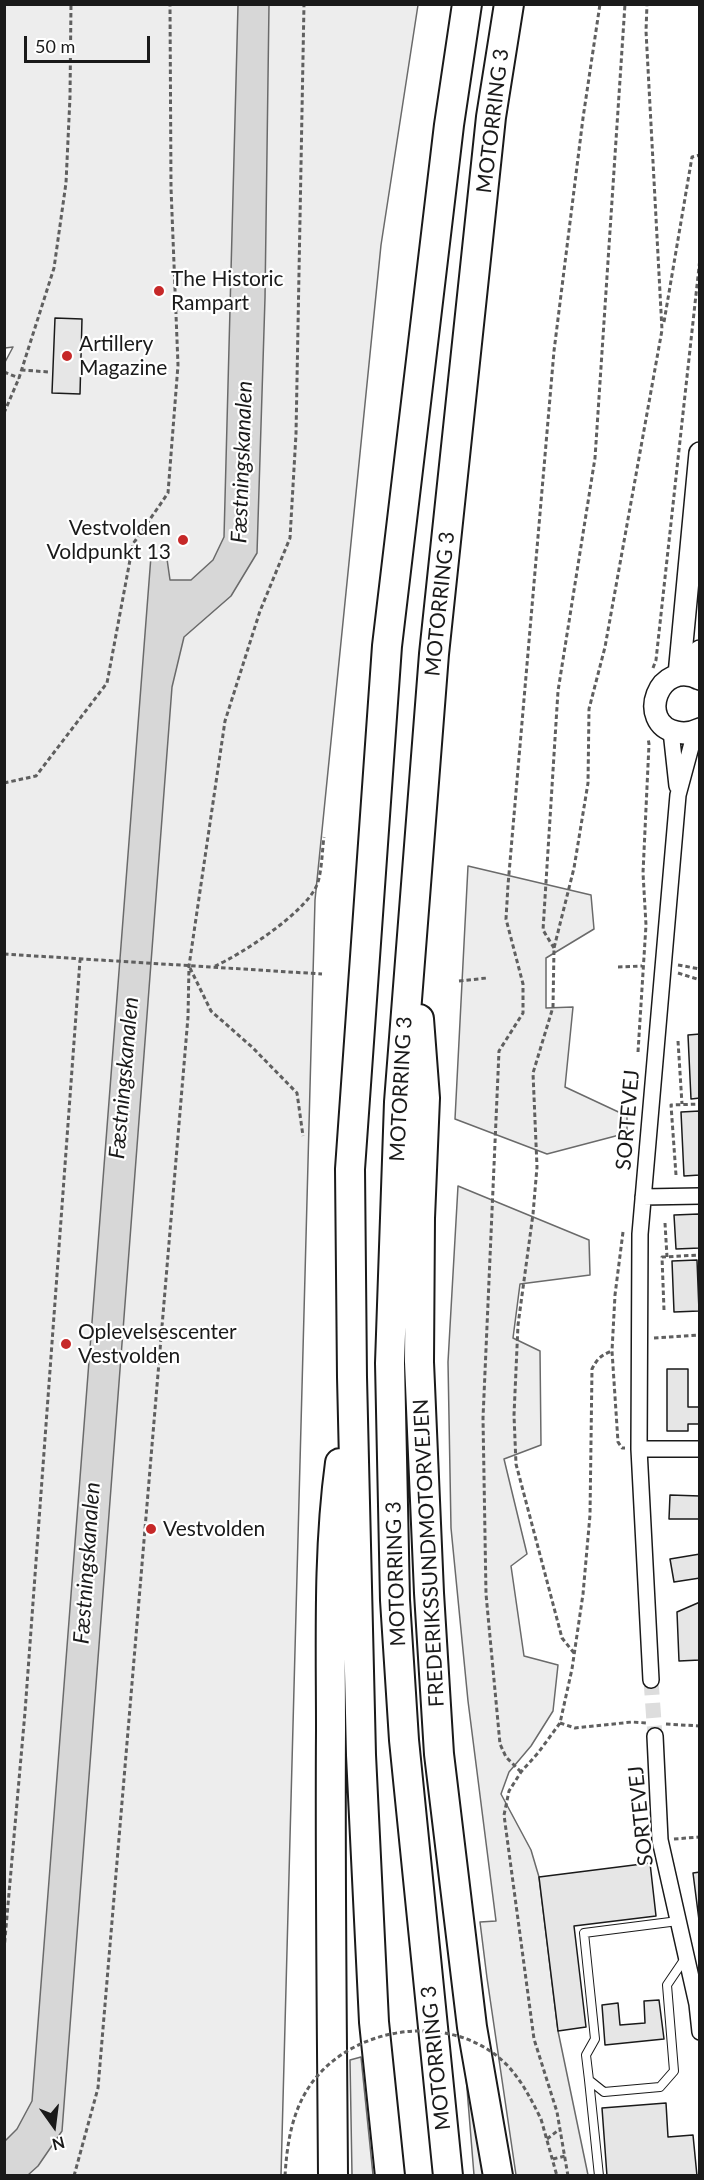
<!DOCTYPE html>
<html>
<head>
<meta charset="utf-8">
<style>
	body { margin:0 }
	#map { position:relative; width:704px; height:2180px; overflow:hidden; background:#fff; font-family:Lato,sans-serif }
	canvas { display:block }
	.frame { position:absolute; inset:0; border:6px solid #1a1a1a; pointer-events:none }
	.north { position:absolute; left:24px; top:2096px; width:60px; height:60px; -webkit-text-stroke:4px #fff; paint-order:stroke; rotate:166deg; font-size:16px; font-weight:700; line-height:24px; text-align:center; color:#1a1a1a }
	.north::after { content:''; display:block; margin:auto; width:21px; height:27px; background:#1a1a1a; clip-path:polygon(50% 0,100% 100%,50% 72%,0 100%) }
	.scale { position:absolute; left:24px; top:36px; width:126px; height:27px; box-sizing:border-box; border:3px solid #1a1a1a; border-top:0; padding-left:8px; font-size:18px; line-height:21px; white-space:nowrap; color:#1a1a1a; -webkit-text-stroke:4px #fff; paint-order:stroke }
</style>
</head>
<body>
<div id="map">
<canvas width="704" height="2180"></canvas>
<div class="frame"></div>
<div class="north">N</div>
<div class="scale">50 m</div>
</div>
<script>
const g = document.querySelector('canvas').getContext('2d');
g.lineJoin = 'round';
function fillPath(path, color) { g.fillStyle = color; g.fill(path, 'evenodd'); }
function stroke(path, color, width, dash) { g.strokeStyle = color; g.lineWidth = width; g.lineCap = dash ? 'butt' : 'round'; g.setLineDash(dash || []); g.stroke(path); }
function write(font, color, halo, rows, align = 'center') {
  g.font = font + ' Lato,sans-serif'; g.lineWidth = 4.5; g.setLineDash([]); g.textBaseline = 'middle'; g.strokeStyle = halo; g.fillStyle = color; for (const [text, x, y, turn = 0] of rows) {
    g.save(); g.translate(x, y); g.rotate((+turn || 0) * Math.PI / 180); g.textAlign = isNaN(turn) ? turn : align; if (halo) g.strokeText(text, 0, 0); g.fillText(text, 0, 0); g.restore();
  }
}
const built = new Path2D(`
	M4 5H418L381 245 315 900 281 2175H5L4 364 13 347 5 348Z
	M468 866 591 895 594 929 546 958V1008L573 1007 565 1087 627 1116V1133L547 1154 455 1119Z
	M458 1186 589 1240 590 1275 520 1284 513 1338 540 1351 541 1445 504 1459 527 1554 511 1566 524 1656 558 1665 553 1711 531 1746 509 1772 501 1794 531 1850 539 1877 558 2031 588 2175H516L487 1978 480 1922 496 1921 468 1701 451 1528 448 1362Z
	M361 2057 373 2175H352L350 2060Z
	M465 2064 485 2175H474Z`);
fillPath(built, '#ededed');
stroke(built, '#6a6a6a', 1.5);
const water = new Path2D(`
	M238 5H269L265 298 257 553 231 596 184 637 172 687 62 2131 38 2166 28 2175H5V2141L17 2129 32 2101 151 556 167 559 170 580H191L213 560 224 537Z`);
fillPath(water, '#d7d7d7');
stroke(water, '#6a6a6a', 1.5);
const building = new Path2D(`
	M55 318 82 319 80 394 52 393Z
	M700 1034V1098L691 1099 688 1035Z
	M700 1111V1175L684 1176 681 1112Z
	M699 1214 700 1248 676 1249 674 1215Z
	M697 1260 699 1311 674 1312 672 1261Z
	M667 1369H688V1407H700V1424H688V1431H667Z
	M670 1495 700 1496V1519H669Z
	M700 1554V1578L674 1582 670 1559Z
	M700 1602V1660L679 1661 677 1612Z
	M650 1863 656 1916 574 1926 586 2027 558 2031 539 1877Z
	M700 1872V1928L693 1873Z
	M659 2000 664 2039 605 2045 602 2005 618 2003 620 2025 645 2023 644 2001Z
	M666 2103 668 2137 693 2135 697 2176H607L602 2108Z`);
fillPath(building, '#e6e6e6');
stroke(building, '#1a1a1a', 1.5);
stroke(new Path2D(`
	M651 1680 655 1736`), '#ddd', 15, [15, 8]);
const lane = new Path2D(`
	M678 1921 584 1933 595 2039 586 2055 589 2080 604 2092 660 2087 674 2071 667 1985 686 1957
	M589 2080 599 2176`);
const street = new Path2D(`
	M671 731 677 786
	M643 1197 700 1196
	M639 1449H700
	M651 1680 639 1449 640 1234 678 795 695 732
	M655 1736 660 1840 697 2004 700 2032`);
const secondary = new Path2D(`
	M679 675 700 453
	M697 678 700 651
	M700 679C658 658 636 723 676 732 685 734 692 733 700 729`);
const highway = new Path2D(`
	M419 1019 425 1098 420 1218 419 1362 429 1593 439 1754 472 2027 498 2176
	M333 2176C332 2027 330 1879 331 1730 331 1641 328 1551 340 1463
	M390 2176 374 2022 361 1755 352 1377 350 1169 387 646 449 125 467 4
	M448 2176 404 1740 395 1600 390 1363 399 1102 434 654 491 117 509 4`);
stroke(lane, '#1a1a1a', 10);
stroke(street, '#1a1a1a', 18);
stroke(secondary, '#1a1a1a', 24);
stroke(highway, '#1a1a1a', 32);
stroke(new Path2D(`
	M664 322 692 157 700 155
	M21 370 49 372
	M4 372 19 378
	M4 413 19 378 54 268 66 183 70 97 71 4
	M653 668 656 660 700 258
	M4 783 36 776 107 683 133 544 168 493 178 365 171 188 170 4
	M554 948 543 930 558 691 595 458 625 4
	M4 954 322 974
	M678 965 700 969
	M215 966C242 954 303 914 316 887 322 875 322 850 324 837
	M618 967 642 966
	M190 968 211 1011 252 1047 297 1093 303 1136
	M678 973 700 980
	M459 981 487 978
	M678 1041 682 1104
	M638 1052 646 925 643 873 649 744 648 738
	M676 1175 671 1105 700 1104
	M665 1223 667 1257
	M623 1232 615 1295 612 1351 618 1442 622 1448H625
	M664 1310 662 1257 700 1255
	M654 1338 700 1335
	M574 1653 562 1638 516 1464 514 1415 518 1325 533 1214 537 1167 533 1073 553 1007 554 948 574 868 588 783 589 709 605 647 662 330 646 31 647 4
	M560 1723 575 1728 632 1722 647 1723
	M666 1724 700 1726
	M521 1772 506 1757 500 1744 486 1594 483 1418 499 1051 523 1013V984L506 919 508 885 554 351 583 118 600 4
	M674 1839 700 1837
	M4 1950 25 1712 80 960
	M541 2119 557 2176
	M547 2139 560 2129
	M553 2159 565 2156
	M74 2176 98 2088 188 1017 189 966 225 721 260 611 290 538 296 434 304 4
	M568 2176 557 2112 534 2039 504 1815 509 1791 521 1772 538 1753 560 1723 572 1669 583 1594 590 1515 592 1369C597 1359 601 1355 612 1351`), '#5f5f5f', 3, [4.5, 3]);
stroke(lane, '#fff', 8);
stroke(street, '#fff', 15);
stroke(secondary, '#fff', 21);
stroke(highway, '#fff', 28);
stroke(new Path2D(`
	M285 2176C287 2143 292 2111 311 2084 354 2024 454 2011 507 2065 522 2081 531 2099 541 2119`), '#5f5f5f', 3, [4.5, 3]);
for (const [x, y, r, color] of [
	[159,291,6,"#c62828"],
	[67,356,6,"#c62828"],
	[183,540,6,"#c62828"],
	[66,1344,6,"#c62828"],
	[151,1529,6,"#c62828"]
]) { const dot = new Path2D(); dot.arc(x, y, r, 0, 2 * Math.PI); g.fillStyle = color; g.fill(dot); stroke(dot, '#fff', 2); }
write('21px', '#1a1a1a', '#fff', [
	["MOTORRING 3",493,121,-83],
	["MOTORRING 3",440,604,-84],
	["MOTORRING 3",401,1089,-87],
	["SORTEVEJ",628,1120,-85],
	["FREDERIKSSUNDMOTORVEJEN",429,1553,-93],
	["MOTORRING 3",396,1574,-92],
	["SORTEVEJ",641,1816,-96],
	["MOTORRING 3",436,2058,-96]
]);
write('21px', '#1a1a1a', '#fff', [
	["The Historic",171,279],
	["Rampart",171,303],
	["Artillery",79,344],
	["Magazine",79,368],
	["Vestvolden",171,528,"right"],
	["Voldpunkt 13",171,552,"right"],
	["Oplevelsescenter",78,1332],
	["Vestvolden",78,1356],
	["Vestvolden",163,1529]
], 'left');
write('italic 22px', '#1a1a1a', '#fff', [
	["Fæstningskanalen",242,462,-88],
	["Fæstningskanalen",124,1078,-85],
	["Fæstningskanalen",87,1563,-86]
]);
</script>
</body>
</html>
